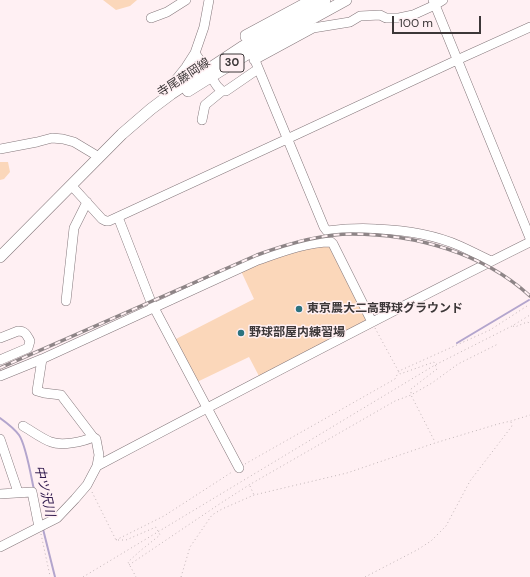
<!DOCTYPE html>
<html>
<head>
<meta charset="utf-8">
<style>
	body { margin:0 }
	#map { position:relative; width:530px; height:577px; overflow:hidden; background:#fff0f3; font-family:"DM Sans",sans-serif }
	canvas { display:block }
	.scale { position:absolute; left:392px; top:16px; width:89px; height:18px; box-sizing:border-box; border:2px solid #3c3738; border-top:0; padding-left:5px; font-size:12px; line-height:14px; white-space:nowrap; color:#3c3738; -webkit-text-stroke:3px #fff0f3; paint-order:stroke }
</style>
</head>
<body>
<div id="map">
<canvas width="530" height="577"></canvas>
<div class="scale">100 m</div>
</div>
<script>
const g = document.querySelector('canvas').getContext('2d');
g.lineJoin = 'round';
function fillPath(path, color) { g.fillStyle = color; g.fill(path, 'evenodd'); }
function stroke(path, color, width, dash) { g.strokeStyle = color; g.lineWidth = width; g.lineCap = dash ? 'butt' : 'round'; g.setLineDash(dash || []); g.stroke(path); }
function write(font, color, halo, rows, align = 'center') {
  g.font = font + ' "DM Sans","Noto Sans JP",sans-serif'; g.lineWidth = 3; g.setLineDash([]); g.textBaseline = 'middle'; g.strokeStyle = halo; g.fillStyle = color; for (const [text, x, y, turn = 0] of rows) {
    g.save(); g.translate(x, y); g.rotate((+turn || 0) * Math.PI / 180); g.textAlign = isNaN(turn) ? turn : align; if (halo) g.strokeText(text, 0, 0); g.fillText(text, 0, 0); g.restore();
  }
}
fillPath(new Path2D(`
	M103 0H137L130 6 116 10Z
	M0 162H8L10 172 4 179 0 180Z
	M329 244 369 320 260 378 249 357 197 382 174 340 254 299 241 271 293 250Z`), '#fbd7ba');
stroke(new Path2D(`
	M457 343 529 300
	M0 418C7 423 14 428 19 435 26 445 31 476 34 490
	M43 529 55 577`), '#b3a5cd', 2);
const minor = new Path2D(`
	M209 0 204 27 195 53 217 86 222 91H226L258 69
	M433 0 530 238
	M151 18 167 12 186 0
	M245 37V35L310 0
	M254 58 324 227 327 231C343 229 360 228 376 229 404 230 435 235 460 246 471 251 481 256 491 261
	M254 60 313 28 350 22 360 16 380 15 386 18H399L413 15 435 5 443 0
	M170 87 186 67 195 53
	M202 120 205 105 222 91
	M0 149 37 142 52 138 63 139 74 142 99 157
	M71 185 102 219 106 221H109L287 139 457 60 530 27
	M118 217 151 302 239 468
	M66 301 74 228 87 202
	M0 338 18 331C26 331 27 336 30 341L28 348 0 360
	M0 376 42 359 258 260C281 252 306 242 331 242L333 244 372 322
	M23 426C30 430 44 440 51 442 62 446 83 442 93 437
	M0 439 18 492
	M97 466C241 390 385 314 530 242
	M0 494 32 492 39 527
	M0 547 47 523 57 518 75 499 87 485 97 466 99 455 96 439 93 437 61 395 44 393 37 391 42 359`);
const major = new Path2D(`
	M188 91 244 56 346 0
	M0 257 122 134 151 109 171 94 242 47 325 0`);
stroke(minor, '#84777b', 10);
stroke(major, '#84777b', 12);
stroke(new Path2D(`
	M513 326 515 327 527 322 530 323
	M375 328 400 374 434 362 437 369 411 389V395L435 442
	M245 464 395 379 399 371 490 330 527 306
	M250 486 254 495
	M92 492 116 540
	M41 534 50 576
	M116 540 164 516 232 472
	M118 540H126L156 527 160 535 140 551 128 562 136 577
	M129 565 221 503 249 485 395 401 411 395 432 383 458 364 498 344
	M83 577 435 365 512 326 530 315
	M181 577 190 547 212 515 222 509 254 495 347 473 435 443 498 424 511 421 530 415
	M365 577 417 550 431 541 446 526 470 481 512 426 511 422`), '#c0b5b7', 1, [1, 3]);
stroke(minor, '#fff', 9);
stroke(major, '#fff', 11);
const rail = new Path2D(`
	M0 368 257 255C287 244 320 234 352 234 415 234 483 253 530 296`);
stroke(rail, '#8e8587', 3.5);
stroke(rail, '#fff0f3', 2, [6]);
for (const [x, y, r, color] of [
	[299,309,4,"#2c737f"],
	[241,333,4,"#2c737f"]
]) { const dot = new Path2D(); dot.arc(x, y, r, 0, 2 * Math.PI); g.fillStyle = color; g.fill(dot); stroke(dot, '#fff0f3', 1.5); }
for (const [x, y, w] of [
	[232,63,24]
]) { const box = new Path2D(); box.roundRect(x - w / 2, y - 9, w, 18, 3); g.fillStyle = '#fff0f3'; g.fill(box); stroke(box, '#3c3738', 1); }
write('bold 11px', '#3c3738', null, [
	["30",232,63]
]);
write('12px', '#3c3738', '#fff0f3', [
	["寺尾藤岡線",184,78,-33]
]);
write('bold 12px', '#3c3738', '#fff0f3', [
	["東京農大二高野球グラウンド",307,309],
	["野球部屋内練習場",249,333]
], 'left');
write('italic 13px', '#311b4e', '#fff0f3', [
	["中ツ沢川",44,491,77]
]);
</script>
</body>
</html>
